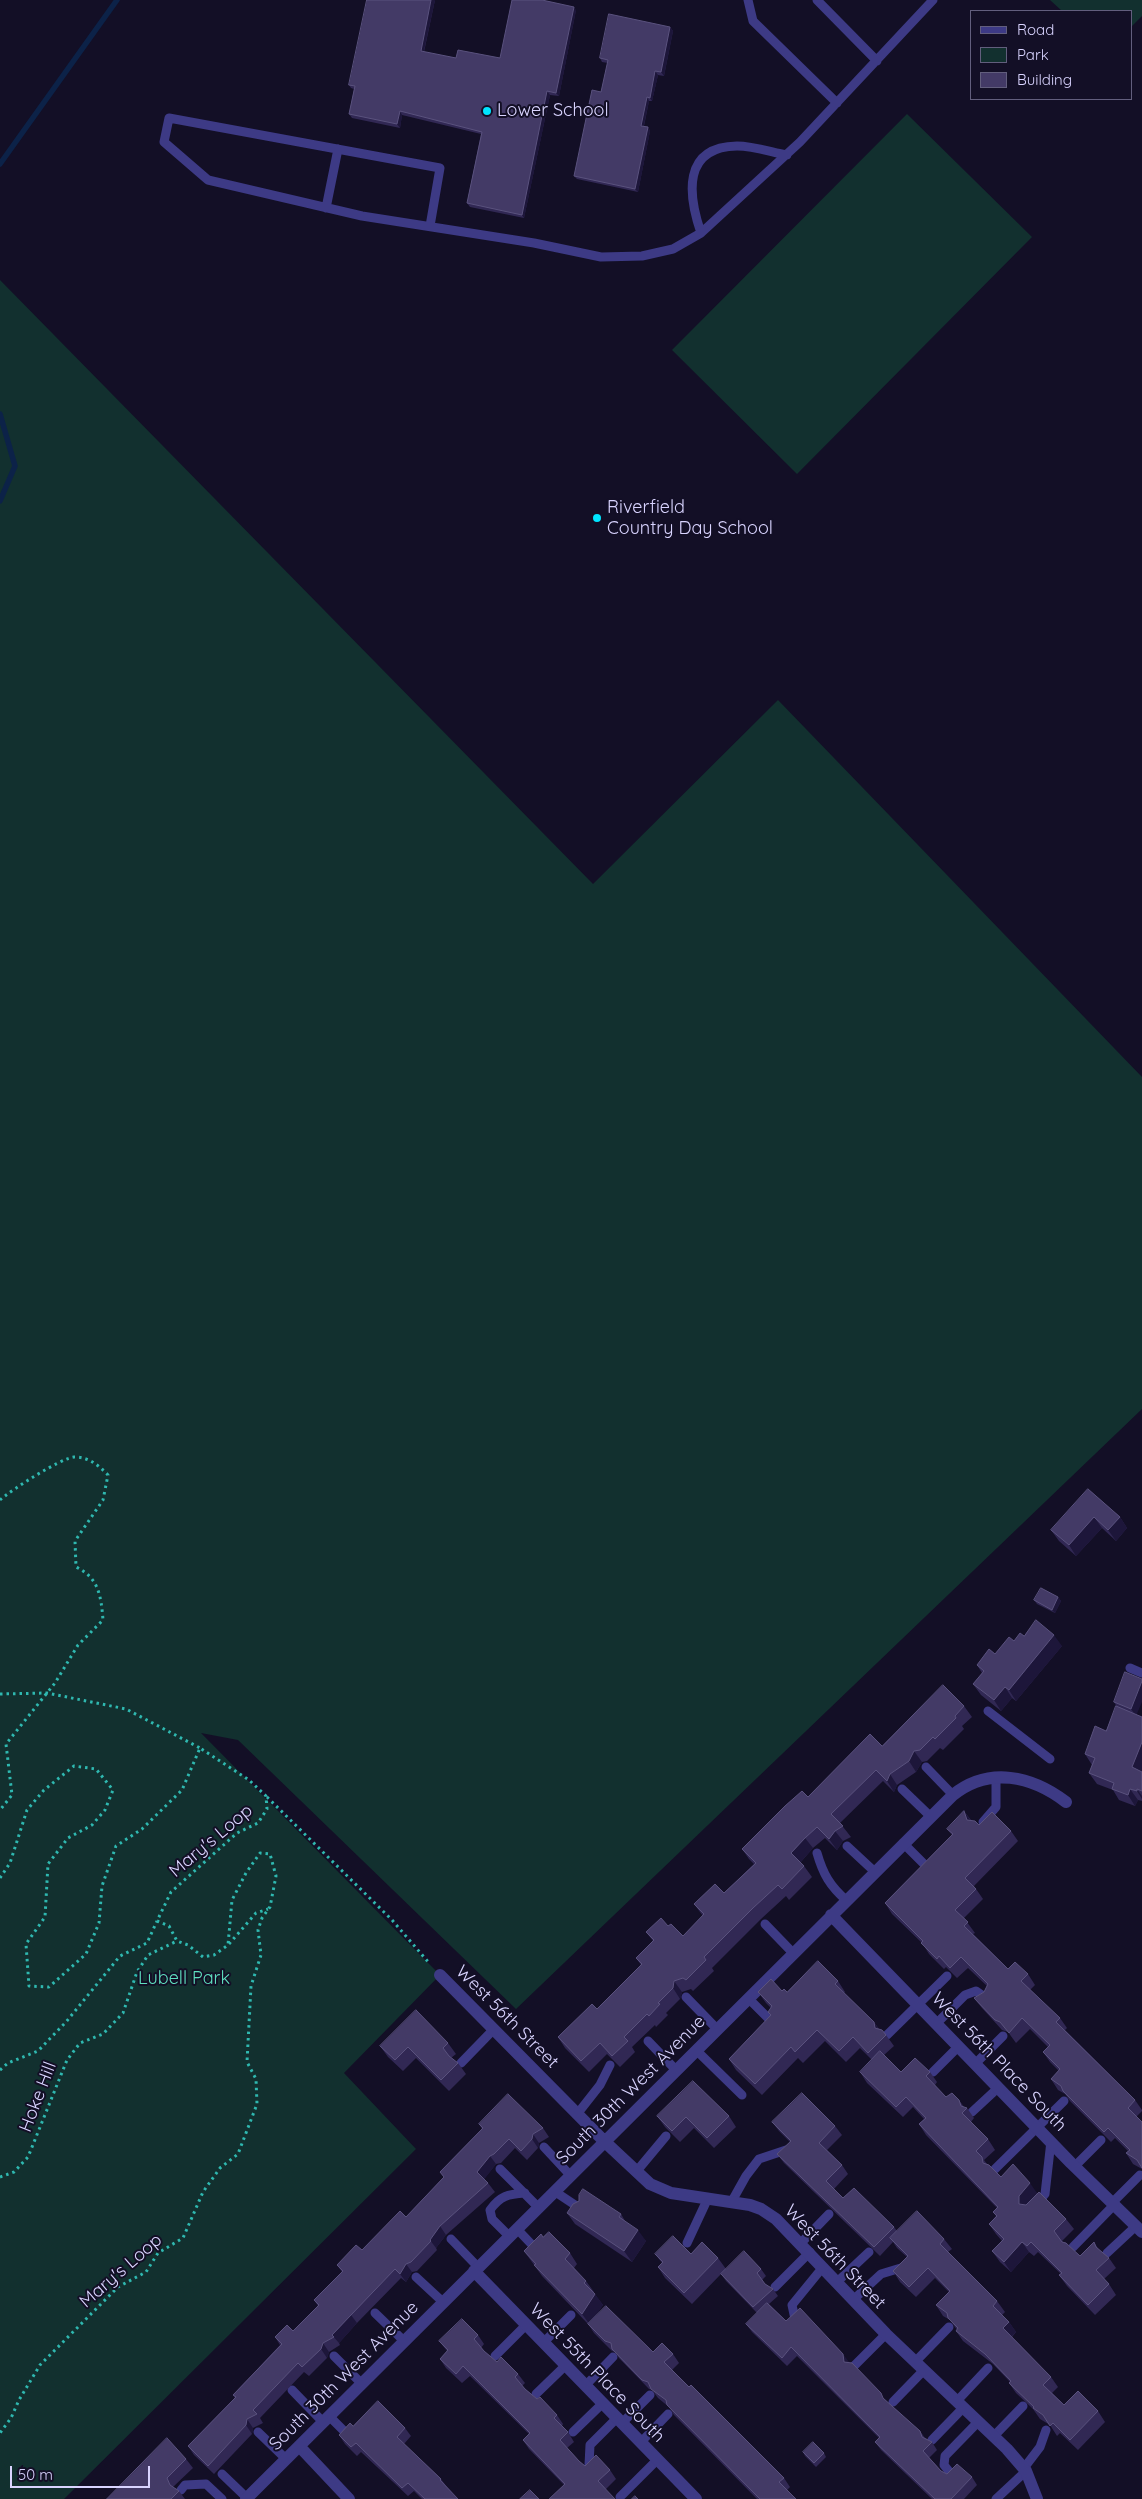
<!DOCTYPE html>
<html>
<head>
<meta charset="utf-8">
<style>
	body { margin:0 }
	#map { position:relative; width:1142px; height:2499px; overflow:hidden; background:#130f26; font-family:Quicksand,sans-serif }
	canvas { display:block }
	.legend { position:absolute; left:970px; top:10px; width:162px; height:90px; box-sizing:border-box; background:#130f26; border:1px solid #625e7d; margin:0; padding:6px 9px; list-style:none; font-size:15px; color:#d9d4ff }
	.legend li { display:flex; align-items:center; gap:10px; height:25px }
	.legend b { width:25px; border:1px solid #625e7d }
	.scale { position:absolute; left:10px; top:2466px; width:140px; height:22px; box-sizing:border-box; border:2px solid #d9d4ff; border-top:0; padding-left:6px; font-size:15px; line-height:18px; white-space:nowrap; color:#d9d4ff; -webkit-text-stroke:4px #130f26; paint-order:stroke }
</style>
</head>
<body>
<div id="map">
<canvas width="1142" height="2499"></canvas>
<ul class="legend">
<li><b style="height:6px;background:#3d3a85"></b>Road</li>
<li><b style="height:14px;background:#12302f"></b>Park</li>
<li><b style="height:14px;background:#433a66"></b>Building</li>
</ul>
<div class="scale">50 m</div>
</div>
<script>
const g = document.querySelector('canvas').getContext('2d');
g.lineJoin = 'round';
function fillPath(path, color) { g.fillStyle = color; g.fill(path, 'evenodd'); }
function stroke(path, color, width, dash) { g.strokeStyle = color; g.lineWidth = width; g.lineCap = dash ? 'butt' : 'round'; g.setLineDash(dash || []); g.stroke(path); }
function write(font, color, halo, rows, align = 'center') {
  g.font = font + ' Quicksand,sans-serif'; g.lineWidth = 4; g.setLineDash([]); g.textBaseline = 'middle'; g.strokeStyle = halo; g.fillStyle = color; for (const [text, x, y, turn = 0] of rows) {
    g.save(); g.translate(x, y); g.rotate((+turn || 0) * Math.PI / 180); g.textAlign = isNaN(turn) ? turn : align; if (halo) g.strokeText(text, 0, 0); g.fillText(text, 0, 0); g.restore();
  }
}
fillPath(new Path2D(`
	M1050 0H1142V16L1131 27V11H1062Z
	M907 114 1032 237 797 474 672 350Z
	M0 280 593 884 778 700 1142 1077V1409L516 2009 238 1740 201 1733 440 1975 344 2073 416 2149 64 2499H0Z`), '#12302f');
stroke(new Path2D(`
	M0 164 117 0
	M0 414 15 466 0 501`), '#0c2248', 5.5);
stroke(new Path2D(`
	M0 1500C11 1490 61 1458 74 1457 89 1457 98 1465 108 1475L103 1500 75 1541 76 1567C99 1578 101 1596 103 1620L78 1645 55 1683 6 1744 12 1795 0 1810
	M0 1694 47 1693 126 1709 200 1748
	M267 1797 392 1920 430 1964
	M0 1878 10 1863 27 1810 44 1790 74 1766 96 1769 113 1790 105 1810 92 1825 68 1838 48 1864 45 1917 26 1944 29 1986 49 1987 86 1954 99 1923 102 1886 116 1846 142 1829 182 1790 200 1748 249 1780 266 1796 267 1809 258 1823 237 1833 171 1892 157 1921 169 1926 177 1941 188 1945 203 1957 214 1955 228 1945 232 1900 246 1873 260 1853 270 1854 276 1876 270 1907 262 1918 258 1930 261 1955 251 1986 247 2062 256 2079 257 2104 238 2154 220 2168 203 2192 183 2238 158 2253 146 2272 118 2287 40 2365 19 2400 11 2418 0 2433
	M229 1944 256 1913 268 1909
	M0 2070 8 2063 38 2051 66 2022 120 1956 147 1943 157 1921
	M0 2177 14 2172 28 2157 67 2060 80 2043 103 2034 123 2013 137 1972 148 1955 177 1941`), '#2fb8b0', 3, [2.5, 4]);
stroke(new Path2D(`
	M748 0 753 21 837 103
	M817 0 877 61
	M326 208 338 149
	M430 226 440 168 169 118 164 142 208 180 362 216 534 243 601 257 642 256 673 249 701 233 800 142 933 0
	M701 233C688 195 682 147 737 146 753 146 771 152 787 155
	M1130 1668 1142 1673
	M988 1711 1050 1759
	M926 1767 953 1795
	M902 1789 930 1816
	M983 1822 996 1807V1777
	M903 1843 929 1869
	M847 1846 875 1872
	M817 1853C823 1874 830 1886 846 1900
	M765 1924 793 1953
	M686 1997 717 2029
	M748 1998 770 2020
	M937 2023 965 1995 976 1991 986 1998
	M887 2035 947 1976
	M648 2041 676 2070
	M696 2050 742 2095
	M461 2063 494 2029
	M976 2063 1003 2036
	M933 2072 959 2046
	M972 2112 999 2087
	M578 2113 600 2085 610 2065
	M544 2147 570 2175
	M1075 2166 1101 2140
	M500 2169 538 2207
	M995 2169 1064 2101
	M636 2172 666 2136
	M554 2191 581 2209
	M732 2201 746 2176 759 2159 786 2150
	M1112 2203 1140 2175
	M1036 2205 1045 2194 1051 2141
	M517 2229 537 2250
	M509 2236 492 2219 490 2210C500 2196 508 2194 525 2193
	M451 2239 478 2267
	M687 2243 708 2198
	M800 2244 829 2214
	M1073 2247 1114 2205
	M1107 2253 1136 2226
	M416 2277 443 2302
	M837 2282 869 2252
	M775 2287 810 2252
	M853 2300 881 2274 904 2267
	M375 2313 404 2341
	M795 2319 792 2305 823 2267
	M544 2342 571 2315
	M334 2356 361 2383
	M495 2356 526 2325
	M915 2362 949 2327
	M854 2366 886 2334
	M586 2385 613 2357
	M292 2390 323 2422
	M536 2394 566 2365
	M957 2401 988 2368
	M893 2402 924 2370
	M329 2416 347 2434
	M623 2422 650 2395
	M258 2432 286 2459
	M573 2432 603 2403
	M994 2436 1023 2406
	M932 2440 964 2407
	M641 2442 668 2414
	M589 2465 590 2445 618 2417
	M1024 2468 1040 2447 1046 2430
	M222 2474 247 2498
	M952 2475 944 2465 945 2456 979 2421
	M181 2490 185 2485 206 2484 222 2499
	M620 2497 658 2459
	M996 2499 1026 2471`), '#3d3a85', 9);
stroke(new Path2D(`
	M831 1915 1071 2163 1142 2232
	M440 1975 604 2141 650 2184 671 2193 750 2205 761 2209 776 2219 886 2334 1007 2449 1026 2471 1037 2499
	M474 2271 696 2499
	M299 2446 349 2499
	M246 2499 953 1795C989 1766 1032 1776 1066 1802`), '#3d3a85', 12);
fillPath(new Path2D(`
	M435 0 424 52 456 58H500L576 10 559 96 550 95 524 218 470 207 467 203 481 134 402 115 400 128 352 118 349 114 354 89 351 88 349 85Z
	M670 27 673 31 664 76 658 75 652 101H649L644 126 648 127 650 131 638 192 577 179 574 176 601 92 608 63 602 62 600 58Z
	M1088 1489 1120 1517 1127 1528 1116 1541 1102 1528 1076 1556 1059 1541 1051 1530Z
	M1058 1597 1061 1601 1055 1613 1037 1604 1034 1600Z
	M1024 1636 1062 1646 1016 1701 1012 1698 1001 1711 981 1695 973 1684 982 1673 977 1665 995 1654 1014 1641Z
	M1125 1672 1137 1715 1142 1717V1801L1138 1800 1135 1806 1119 1800 1113 1790 1097 1784 1089 1773 1092 1765 1085 1754 1106 1731 1117 1707 1114 1702Z
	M964 1706 972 1717 962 1726 964 1729 943 1750 940 1748 927 1761 922 1762 916 1772 897 1785 894 1792 883 1781 840 1823 851 1837 843 1841 837 1850 825 1838 813 1848 800 1863 804 1866 812 1877 789 1900 786 1896 761 1919 712 1968 714 1971 693 1991 691 1989 682 1992 680 1999 666 2013 668 2015 656 2027 655 2025 632 2047 635 2052 620 2067 607 2054 589 2072 565 2048 558 2037 597 2009 641 1965 636 1958 653 1941 646 1932 668 1926 683 1936 703 1916 694 1904 724 1893 754 1864 749 1859 742 1849 808 1797 882 1746Z
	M964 1811 971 1820 979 1825 1011 1831 1018 1841 974 1886 983 1899 964 1918 975 1933 973 1934 1008 1969 1028 1974 1035 1985 1030 1990 1060 2018 1067 2028 1065 2030 1135 2100 1142 2110V2111L1136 2117 1142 2122V2169L1133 2164 1126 2153 1128 2151 1115 2138 1111 2142 1070 2101 1065 2094 1058 2090 1051 2079 1059 2071 1050 2062 1043 2052 1048 2047 1030 2029 1016 2043 1008 2032 1002 2030 982 2008 974 1998 984 1992 987 1986 968 1968 957 1978 946 1967 944 1969 929 1954 922 1943 892 1914 885 1903 952 1835 947 1829Z
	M838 1981 845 1992 844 1993 874 2022 879 2029 886 2035 894 2046 884 2055 901 2072H930L937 2082 935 2085 946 2097 959 2100 964 2107 967 2108 974 2118 971 2122 988 2139 995 2150 984 2160 987 2164 1001 2177 1037 2193 1066 2219 1074 2229 1062 2241 1080 2256 1094 2242 1099 2250 1109 2258 1116 2268 1104 2279 1109 2284 1116 2295 1095 2315 1067 2286 1059 2275 1061 2274 1038 2252 1034 2256 1029 2252 1011 2272 1000 2262 992 2251 1002 2241 996 2234 989 2224 996 2216 993 2212 997 2208 926 2135 919 2124 924 2119 913 2107 903 2117 867 2083 860 2072 872 2060 860 2048 846 2062 825 2041 803 2063 798 2058 762 2095 736 2070 729 2059 771 2016 768 2012 771 2008 766 2003 758 1992 782 1991 787 1992Z
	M448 2043 456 2054 451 2058 458 2063 466 2074 449 2091 416 2058 403 2071 388 2057 380 2046Z
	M657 2116H729L736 2127 714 2148 694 2128 680 2142 665 2127Z
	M772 2122 835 2126 842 2135 827 2150 842 2165 848 2174 834 2189 843 2198 894 2227 897 2231 944 2239 952 2249 948 2252 997 2301 1005 2312 1002 2315 1009 2322 1016 2332 1012 2337 1051 2377 1058 2387 1052 2393 1064 2405 1098 2411 1105 2422 1078 2450 1060 2433 1057 2436 1050 2425 1040 2419 1033 2409 1016 2393 1009 2383 1010 2382 993 2364 963 2341 956 2331 957 2330 950 2320 943 2316 936 2305 949 2292 935 2278 916 2297 900 2282 893 2271 907 2257 897 2248 893 2242 880 2256 784 2163 777 2154 790 2142 779 2131Z
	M479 2124 543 2128 549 2137 539 2143 538 2148 527 2160 515 2148 501 2163 496 2164 484 2179 488 2183 495 2192 446 2235 436 2248 437 2250 417 2271 412 2272 406 2282 401 2278 357 2323 339 2343 340 2345 329 2352 327 2358 309 2376 304 2372 260 2418 263 2423 253 2428 252 2434 214 2474 194 2455 188 2446 235 2398 233 2395 280 2345 275 2337 293 2331 318 2306 314 2300 342 2272 337 2265 362 2250 406 2217 444 2177 440 2172 482 2129Z
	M567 2213 621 2214 625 2221 646 2241 632 2262 575 2224Z
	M543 2237 570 2253 577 2264 574 2268 586 2281 594 2292H593L603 2305 595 2316 653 2352 673 2354 679 2363 672 2370 784 2478 790 2487 787 2490 796 2499H757L674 2415 669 2407 658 2398 652 2390 649 2389 619 2358 615 2352 612 2351 594 2333 588 2324 542 2276 524 2251Z
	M655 2254H691L718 2258 726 2269H761L766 2276 762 2280 765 2284 773 2289 778 2296 769 2304 786 2321 849 2363 887 2402 920 2431 925 2438 932 2442 937 2450 929 2458 941 2471 947 2474 972 2477 977 2485 964 2499H932L881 2450 875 2442 879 2438 797 2356 787 2366 752 2332 746 2324 757 2313 726 2281 721 2274 692 2304 665 2278 658 2267 662 2263Z
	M478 2335 484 2344 481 2348 484 2351 497 2362 518 2374 525 2383 522 2386 525 2389 557 2415 563 2424 562 2426 568 2432 574 2442 567 2448 579 2461 585 2466 610 2470 616 2479 606 2489 564 2485 529 2449 523 2440 529 2434 470 2376 462 2383 446 2368 440 2359 447 2351 439 2341Z
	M353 2426 405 2428 411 2436 404 2444 441 2479 447 2487 458 2499H422L414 2491 408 2496 361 2452 357 2456 345 2444 339 2435Z
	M803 2452 824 2453 826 2457 816 2467 805 2456Z
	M186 2459 193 2468 173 2487 179 2491 185 2499H107Z`), '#312854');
fillPath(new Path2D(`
	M431 0H435L423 55 421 51Z
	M574 7 576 10 559 96 556 93Z
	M670 27 673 31 664 76 661 72Z
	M655 71 658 75 652 101 650 98Z
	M547 91 550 95 524 218 522 215Z
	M647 97 649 101 643 129 641 126Z
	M400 111 402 115 400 128 397 124Z
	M648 127 650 131 638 192 635 189Z
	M1094 1517 1102 1528 1076 1556 1069 1545Z
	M1120 1517 1127 1528 1116 1541 1108 1530Z
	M1058 1597 1061 1601 1055 1613 1052 1610Z
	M1054 1635 1062 1646 1016 1701 1009 1690Z
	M1142 1681V1702L1136 1716 1131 1709Z
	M1005 1687 1012 1698 1001 1711 994 1700Z
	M1142 1742V1772L1132 1767Z
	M914 1751 922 1762 916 1772 909 1761Z
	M890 1774 897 1785 894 1792 887 1781Z
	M1130 1789 1138 1800 1135 1806 1128 1795Z
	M1137 1789 1142 1796V1799L1137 1791Z
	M964 1811 971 1821 967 1820Z
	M835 1831 843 1841 837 1850 829 1839Z
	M805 1838 813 1848 799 1864 791 1853Z
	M674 1981 682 1992 680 1999 673 1988Z
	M874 2022 881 2033 875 2028Z
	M533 2134 539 2143 538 2148 532 2139Z
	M490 2156 496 2164 483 2181 477 2172Z
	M1030 2183 1037 2193 1027 2214 1019 2204V2196Z
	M440 2226 446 2235 436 2248 430 2240Z
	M638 2230 646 2241 632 2262 624 2251Z
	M1022 2242 1029 2252 1011 2272 1004 2262Z
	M406 2264 412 2272 406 2282 400 2274Z
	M595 2294 603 2305 590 2325 582 2314Z
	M351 2315 357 2323 339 2343 332 2335Z
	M1009 2322 1016 2332 1010 2338 1003 2328Z
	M323 2343 329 2352 327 2358 321 2349Z
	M843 2354 849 2362H844Z
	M247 2419 253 2428 252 2434 246 2425Z`), '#1d163a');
const building = new Path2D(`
	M367 0H431L421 51 456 58 458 50 500 58 512 0H542L574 7 556 93 547 91 522 215 467 203 482 132 400 111 397 124 349 114 355 86 349 85Z
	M609 14 670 27 661 72 655 71 650 98 647 97 641 126 648 127 635 189 574 176 592 90 601 92 608 60 600 58Z
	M1088 1489 1120 1517 1108 1530 1094 1517 1069 1545 1051 1530Z
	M1041 1588 1058 1597 1052 1610 1034 1600Z
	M1036 1620 1054 1635 1009 1690 1005 1687 994 1700 973 1684 984 1671 977 1665 989 1649 995 1654 1009 1637 1014 1641 1020 1633 1024 1636Z
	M1125 1672 1142 1679V1681L1131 1709 1114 1702Z
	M943 1685 964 1706 955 1716 956 1718 935 1739 933 1737 920 1750 914 1751 909 1761 890 1774 887 1781 876 1770 831 1814 843 1826 835 1831 829 1839 817 1827 805 1838 791 1853 804 1866 782 1889 778 1885 753 1908 704 1957 706 1960 686 1980 683 1978 674 1981 673 1988 658 2003 660 2004 649 2016 647 2014 624 2037 628 2041 612 2056 600 2043 581 2061 558 2037 592 2004 597 2009 642 1964 636 1958 654 1940 646 1932 661 1918 668 1926 671 1924 683 1936 704 1914 694 1904 715 1884 724 1893 756 1863 742 1849 785 1806 802 1791 808 1797 870 1734 882 1746Z
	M1116 1706 1142 1717V1742L1132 1767 1142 1772V1791L1137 1789V1791L1130 1789 1128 1795 1112 1789 1114 1783 1089 1773 1095 1758 1085 1754 1095 1726 1106 1731Z
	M964 1811 967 1820 975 1821 979 1825 992 1812 1011 1831 965 1878 976 1889 955 1910 968 1922 964 1926 1008 1969 1015 1962 1028 1974 1021 1981 1060 2018 1056 2022 1135 2100 1128 2108 1142 2122V2168L1137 2160 1126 2153 1130 2150 1108 2128 1104 2132 1063 2091 1061 2086 1051 2079 1060 2069 1043 2052 1050 2045 1022 2018 1009 2033 1000 2022 995 2020 974 1998 984 1992 988 1984 961 1957 950 1968 939 1956 937 1959 921 1943 923 1941 885 1903 953 1834 947 1829Z
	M818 1961 838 1981 835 1984 874 2022 875 2028 882 2030 886 2035 868 2053 853 2037 839 2051 817 2030 795 2052 791 2047 755 2084 729 2059 771 2015 768 2012 772 2006 758 1992 771 1979 782 1991 784 1989 787 1992Z
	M416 2010 448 2043 443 2048 449 2056 458 2063 441 2080 408 2047 395 2060 380 2046Z
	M880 2051 901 2072 915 2058 930 2072 926 2076 946 2097 952 2093 959 2100 961 2106 967 2108 962 2113 988 2139 976 2151 982 2157 983 2163 989 2165 1001 2177 1013 2164 1030 2183 1019 2196V2204L1026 2205 1039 2192 1066 2219 1054 2231 1062 2242 1066 2243 1080 2256 1094 2242 1096 2247 1109 2258 1096 2270 1109 2284 1088 2305 1059 2275 1062 2273 1031 2242 1027 2246 1022 2242 1004 2262 992 2251 1004 2239 989 2224 997 2216 993 2212 998 2207 919 2124 926 2118 906 2097 896 2107 860 2072Z
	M693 2081 729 2116 707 2138 686 2117 672 2131 657 2116Z
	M802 2093 835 2126 819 2143 842 2165 826 2181 843 2198 854 2188 894 2227 874 2247 777 2154 791 2141 772 2122Z
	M508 2094 543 2128 533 2134 532 2139 521 2151 509 2139 494 2154 490 2156 477 2172 488 2183 440 2226 430 2240 431 2241 411 2262 406 2264 400 2274 395 2269 351 2315 332 2335 334 2337 323 2343 321 2349 302 2367 298 2363 253 2410 257 2414 247 2419 246 2425 208 2466 188 2446 236 2397 233 2395 282 2344 275 2337 287 2325 293 2331 319 2305 314 2300 343 2271 337 2265 356 2245 362 2250 400 2211 406 2217 444 2177 440 2172 483 2128 479 2124Z
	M583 2189 621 2214 619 2217 638 2230 624 2251 567 2213 573 2204 579 2201V2195Z
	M917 2211 944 2239 940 2244 997 2301 993 2306 1009 2322 1003 2328 1051 2377 1043 2385 1064 2405 1078 2391 1098 2411 1070 2440 1053 2423 1050 2426 1043 2415 1033 2408 1034 2407 1009 2383 1011 2381 985 2354 956 2331 958 2328 948 2318 947 2313 936 2305 950 2291 928 2268 909 2287 893 2271 908 2256 890 2238Z
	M549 2232 570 2253 565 2259 586 2281 584 2283 595 2294 582 2314 534 2265 536 2264 524 2251 541 2234 543 2237Z
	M673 2236 691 2254 702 2242 718 2258 684 2293 658 2267 663 2262 655 2254Z
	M744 2251 761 2269 757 2273 765 2284 773 2289 753 2307 721 2274Z
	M767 2303 786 2321 800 2308 843 2354 844 2362 852 2363 881 2393 883 2398 920 2431 922 2437 932 2442 923 2451 941 2471 947 2474 957 2464 972 2477 951 2499H935L875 2442 880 2437 791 2347 782 2358 746 2324Z
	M606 2306 653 2352 662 2343 673 2354 664 2362 689 2387 691 2385 784 2478 779 2482 796 2499H760L667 2405 666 2400 651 2389 648 2382 642 2380 612 2349 611 2343 605 2341 588 2324Z
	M462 2319 478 2335 474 2339 484 2351 497 2362 501 2357 518 2374 515 2377 525 2389 537 2399 540 2397 557 2415 554 2418 568 2432 560 2440 579 2461 585 2466 596 2455 610 2470 598 2481 615 2499H549L565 2484 523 2440 530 2433 463 2366 456 2374 440 2359 448 2350 439 2341Z
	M378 2401 405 2428 397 2437 441 2479 440 2480 458 2499H425L408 2483 402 2488 356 2443 351 2447 339 2435 350 2423 353 2426Z
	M167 2438 186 2459 167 2478 170 2485 179 2491 171 2499H107Z
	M813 2442 824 2453 814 2463 803 2452Z
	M530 2490 539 2499H520Z
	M635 2496 638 2499H632Z`);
fillPath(building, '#433a66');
stroke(building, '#5a527e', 1);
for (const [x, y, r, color] of [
	[487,111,5,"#00e5ff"],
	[597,518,5,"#00e5ff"]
]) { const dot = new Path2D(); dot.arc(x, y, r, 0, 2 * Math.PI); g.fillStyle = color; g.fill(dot); stroke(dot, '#130f26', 2); }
write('18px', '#d9d4ff', '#130f26', [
	["Lower School",497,111],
	["Riverfield",607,508],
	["Country Day School",607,529]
], 'left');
write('18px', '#d9d4ff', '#130f26', [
	["Mary's Loop",211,1841,-40],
	["West 56th Street",507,2017,45],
	["West 56th Place South",999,2062,46],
	["South 30th West Avenue",631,2090,-45],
	["Hoke Hill",38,2097,-69],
	["West 56th Street",835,2257,46],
	["Mary's Loop",121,2271,-41],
	["West 55th Place South",597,2373,46],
	["South 30th West Avenue",344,2376,-45]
]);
write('18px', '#5fe0c0', '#130f26', [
	["Lubell Park",184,1979]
]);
</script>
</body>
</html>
